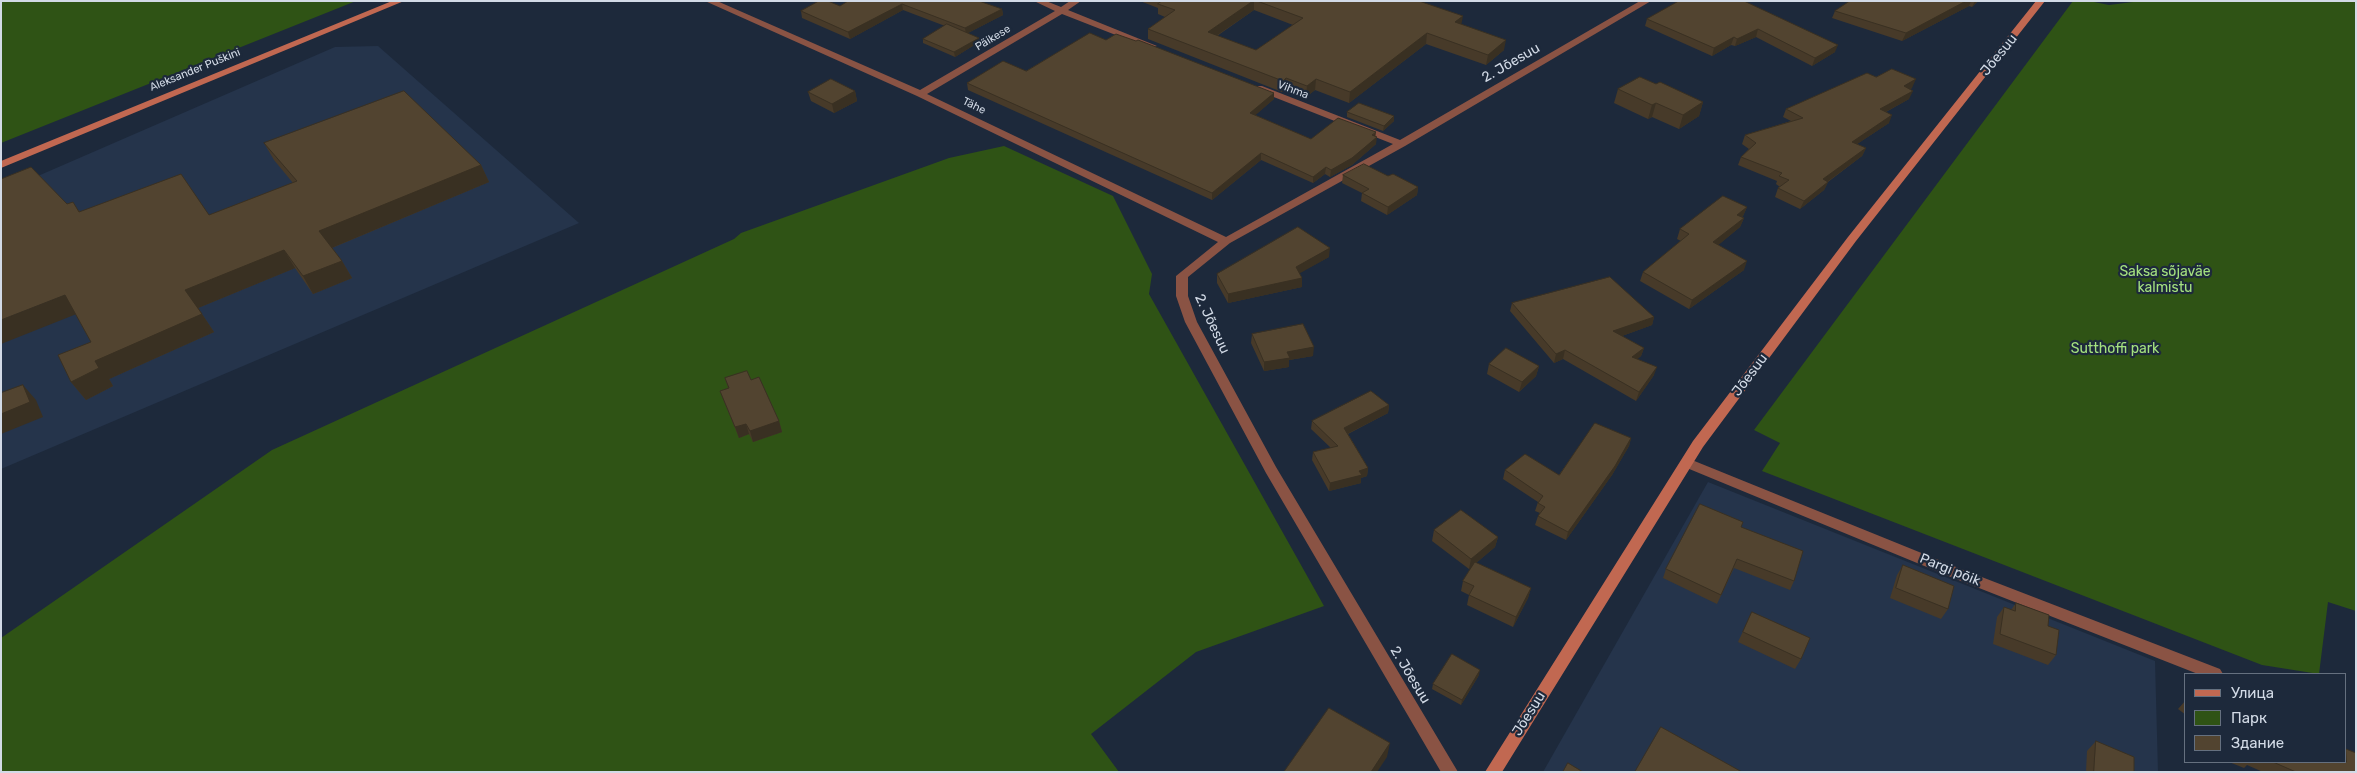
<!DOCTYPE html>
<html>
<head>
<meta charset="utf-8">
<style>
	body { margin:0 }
	#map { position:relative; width:2357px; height:773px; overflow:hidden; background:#1d293b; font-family:Rubik,sans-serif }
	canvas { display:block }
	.frame { position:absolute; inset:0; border:2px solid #d2dae6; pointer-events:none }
	.legend { position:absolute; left:2184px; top:673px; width:162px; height:90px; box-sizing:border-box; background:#1d293b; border:1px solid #65707f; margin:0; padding:6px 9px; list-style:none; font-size:15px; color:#d2dae6 }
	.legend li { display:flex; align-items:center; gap:10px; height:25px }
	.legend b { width:25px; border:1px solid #65707f }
</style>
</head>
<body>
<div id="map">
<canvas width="2357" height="773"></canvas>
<div class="frame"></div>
<ul class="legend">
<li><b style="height:6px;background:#c16851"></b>Улица</li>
<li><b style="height:14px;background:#2f5315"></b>Парк</li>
<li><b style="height:14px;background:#524430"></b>Здание</li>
</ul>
</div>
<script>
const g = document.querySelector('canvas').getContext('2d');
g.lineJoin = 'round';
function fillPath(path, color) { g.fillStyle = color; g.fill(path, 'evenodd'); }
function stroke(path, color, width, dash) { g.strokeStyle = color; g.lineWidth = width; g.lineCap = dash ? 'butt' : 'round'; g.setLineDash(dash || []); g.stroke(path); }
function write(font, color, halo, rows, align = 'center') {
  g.font = font + ' Rubik,sans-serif'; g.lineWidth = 4.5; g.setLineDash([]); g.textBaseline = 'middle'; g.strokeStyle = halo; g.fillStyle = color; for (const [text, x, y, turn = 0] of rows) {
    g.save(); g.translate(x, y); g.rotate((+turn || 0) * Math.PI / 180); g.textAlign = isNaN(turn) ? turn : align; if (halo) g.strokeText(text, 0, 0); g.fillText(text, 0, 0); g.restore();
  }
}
fillPath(new Path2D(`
	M378 46 579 223 1 469V192L335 47Z
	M1708 482 2155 661 2158 772H1543Z`), '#25344b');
fillPath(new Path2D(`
	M1 1H356L1 143Z
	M2073 1H2089L2109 5 2141 1H2356V611L2328 602 2319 674 2262 665 1762 471 1780 443 1754 430Z
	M1004 146 1113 196 1152 274 1149 294 1324 606 1196 652 1091 734 1119 772H1V638L272 450 734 239 741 233 949 158Z`), '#2f5315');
fillPath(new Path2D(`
	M705 1H717L920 90 1055 11 1034 1H1046L1061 7 1070 1H1081L1068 10 1157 46 1149 48 1062 14 927 94 1226 237 1393 144 1256 90V86H1262L1400 140 1640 1H1651L1405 146 1230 243 1188 277V296L1197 322 1276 467 1458 772H1441L1266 473 1185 322 1176 296V276L1218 242 917 96Z
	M1687 458 1961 569 2220 669 2223 674H2198L1951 577 1682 466 1680 463 1682 460Z`), '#8a5344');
fillPath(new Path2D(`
	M392 1H404L1 168V161Z
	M2036 1H2045L1856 241 1703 447 1502 772H1485L1693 441 1848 237Z`), '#c16851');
fillPath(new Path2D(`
	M848 1 1002 9 1003 15 968 33 979 42 955 57 923 43V39L945 26 903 10 850 39 802 18 801 11 840 6Z
	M1140 1H1419L1461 24 1504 50 1486 65 1426 44 1349 103 1315 90 1306 97 1285 89 1282 92 1148 39V29L1165 17 1158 14V8ZM1254 10 1293 25 1256 50 1217 36Z
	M1679 1 1835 52 1812 66 1756 37 1735 46 1731 45 1712 56 1645 26 1647 19Z
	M1850 1H1978L1972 7 1969 6 1902 41 1832 18 1835 11Z
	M1106 40 1274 99 1255 115 1311 139 1375 136 1376 144 1352 165 1330 177 1325 174 1313 183 1261 160 1212 200 968 90 967 83 1026 71Z
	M1876 77 1912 88 1910 89 1909 99 1886 112 1889 123 1857 144 1866 148 1862 156 1828 182 1824 190 1800 209 1775 197 1778 188 1780 187 1776 184 1777 181 1738 165 1741 157 1749 149 1742 144 1745 135 1791 121 1783 117 1786 109Z
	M1656 84 1703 102 1699 116 1679 129 1652 117 1648 119 1614 103 1618 89Z
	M855 91 857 101 834 113 811 101 808 92Z
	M1347 112 1394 116V121L1383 131 1347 117Z
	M264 143 481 165 489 182 332 248 342 261 352 278 313 294 295 268 198 308 214 332 109 379 113 386 86 400 71 382 91 342 67 204 80 211 209 215 293 183 274 160Z
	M1343 175 1388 176 1418 187 1417 195 1387 215 1361 201 1362 193 1342 183Z
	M1747 207 1743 216 1742 217 1744 218 1740 227 1718 245 1744 270 1689 309 1640 281 1643 272 1681 241 1677 239 1680 229Z
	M1329 257 1299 273 1302 287 1228 303 1217 283V274Z
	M1512 303 1654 317 1652 325 1622 336 1644 348 1641 356 1637 359 1654 375 1636 401 1563 359 1554 363 1510 311Z
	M1252 334 1313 356 1289 360V367L1264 371 1251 343Z
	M1489 364 1539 366 1536 376 1519 392 1487 374Z
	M725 378 751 380 779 421 782 432 753 442 749 434 739 438 720 391 728 388Z
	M1389 405 1388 413 1348 434 1368 468 1367 476 1361 478V483L1329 491 1312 460 1313 452 1331 448 1311 429 1312 421Z
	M1631 438 1629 446 1612 475 1566 540 1535 525 1538 516 1540 513 1535 511 1538 502 1503 479 1505 470 1559 475Z
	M1741 527 1794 581 1790 590 1734 568 1717 604 1663 578 1666 569Z
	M1434 530 1498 537 1495 547 1476 563 1531 588 1528 598 1513 627 1467 605 1469 595 1461 591 1463 581 1472 566 1469 569 1432 541Z
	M1903 565 1948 609 1941 619 1890 598 1897 575Z
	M2016 603 2048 626 2056 655 2048 665 1993 644 1997 617 2004 607 2011 610Z
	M1752 612 1801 659 1795 669 1738 642Z
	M1479 675 1461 705 1432 689 1433 684Z
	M2186 700V715L2178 709Z
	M2096 741 2134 772H2086L2087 751Z
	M2229 762H2346L2356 772H2263L2247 765 2244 768Z`), '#473a29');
fillPath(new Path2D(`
	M1253 1H1254V10L1207 42 1208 32Z
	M1966 1H1971L1969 6 1902 41 1906 33Z
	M1975 1H1978L1972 7Z
	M902 4 903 10 850 39 848 32Z
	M1002 9 1003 15 966 34 965 28Z
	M1463 16 1461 26 1455 22Z
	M1758 29 1756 37 1735 46 1737 39Z
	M1427 33 1426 44 1349 103 1350 92Z
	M1734 37 1731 45 1712 56 1714 48Z
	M979 38V42L955 57 954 52Z
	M1506 40 1504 50 1486 65 1488 55Z
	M1838 45 1835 52 1812 66 1815 58Z
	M1286 78 1285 89 1282 92 1283 81Z
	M1316 79 1315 90 1306 97 1307 86Z
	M1916 79 1912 88 1900 95 1904 86Z
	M855 91 857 101 834 113 832 104Z
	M1913 91 1909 99 1876 117 1880 109Z
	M1274 93V99L1250 120V113Z
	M1703 102 1699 116 1679 129 1683 115Z
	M1656 103 1652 117 1648 119 1652 105Z
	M1892 115 1889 123 1848 150 1852 142Z
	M1394 116V121L1383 131 1384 126Z
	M1376 132 1375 139 1377 137 1376 144 1352 165 1330 177 1331 170Z
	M1866 148 1862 156 1819 188 1823 179Z
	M1261 153V160L1212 200V193Z
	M481 165 489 182 329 249 319 231Z
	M1326 167 1325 174 1313 183V177Z
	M1828 182 1824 190 1800 209 1804 201Z
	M1418 187 1417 195 1387 215 1388 207Z
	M1747 207 1743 216 1734 224 1737 215Z
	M1744 218 1740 227 1710 252 1713 242Z
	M1330 248 1329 257 1295 276 1296 267Z
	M284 250 295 268 198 308 214 332 109 379 113 386 86 400 71 382 95 361 185 290Z
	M342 261 352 278 313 294 303 276Z
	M1747 261 1744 270 1689 309 1692 300Z
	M1302 278V287L1228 303V294Z
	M65 295 79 313 1 344V320Z
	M1654 317 1652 325 1611 340 1613 331Z
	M1314 347 1313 356 1289 360V367L1264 371V362L1287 352Z
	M1644 348 1641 356 1630 366 1632 357Z
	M1565 350 1563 359 1554 363 1556 354Z
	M1539 366 1536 376 1519 392 1522 382Z
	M1657 367 1654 375 1636 401 1639 392Z
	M23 385 36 400 43 417 1 434V414Z
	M1389 405 1388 413 1343 436 1344 428Z
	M779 421 782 432 753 442 750 431Z
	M746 424 749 434 739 438 735 427Z
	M1631 438 1629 446 1612 475 1566 540 1568 532Z
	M1368 468 1367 476 1361 478V483L1329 491 1330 483 1359 471Z
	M1498 537 1495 547 1469 569 1471 559Z
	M1531 588 1528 598 1513 627 1516 617Z
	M1480 670 1479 675 1461 705 1462 700Z
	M1390 743 1387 757 1377 772H1371Z`), '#393022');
const building = new Path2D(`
	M819 1H828L840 6 848 1H979L1002 9 965 28 902 4 848 32 801 11Z
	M1162 1H1253L1208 32 1256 50 1303 18 1257 1H1419L1463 16 1455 22 1506 40 1488 55 1427 33 1350 92 1316 79 1307 86 1286 78 1283 81 1148 29 1175 10 1158 4Z
	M1679 1H1744L1838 45 1815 58 1758 29 1737 39 1734 37 1714 48 1647 19Z
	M1850 1H1966L1906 33 1835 11Z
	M947 24 979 38 954 52 923 39Z
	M1090 33 1106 40 1116 34 1136 41 1138 40 1274 93 1250 113 1311 139 1338 118 1376 132 1372 135 1377 137 1352 158 1331 170 1326 167 1313 177 1261 153 1212 193 967 83 1003 61 1026 71Z
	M1892 69 1916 79 1904 86 1913 91 1880 109 1892 115 1852 142 1866 148 1823 179 1828 182 1804 201 1778 188 1789 180 1779 176 1782 173 1741 157 1756 143 1745 135 1803 118 1786 109 1867 73 1876 77Z
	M1640 77 1656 84 1660 82 1703 102 1683 115 1656 103 1652 105 1618 89Z
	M831 79 855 91 832 104 808 92Z
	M404 91 481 165 319 231 342 261 303 276 284 250 185 290 202 314 95 361 99 368 71 382 58 355 91 342 65 295 1 320V179L31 167 67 204 73 202 79 212 181 174 209 215 297 181 264 143Z
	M1359 103 1394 116 1384 126 1347 112Z
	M1364 164 1388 176 1393 174 1418 187 1388 207 1362 193 1369 189 1343 175Z
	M1723 196 1747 207 1737 215 1744 218 1713 242 1747 261 1692 300 1643 272 1689 234 1680 229Z
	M1298 227 1330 248 1296 267 1302 278 1228 294 1217 274Z
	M1610 277 1654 317 1613 331 1644 348 1632 357 1657 367 1639 392 1565 350 1556 354 1512 303Z
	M1303 324 1314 347 1287 352 1290 358 1264 362 1252 334Z
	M1506 348 1539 366 1522 382 1489 364Z
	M747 371 751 380 759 377 779 421 750 431 746 424 735 427 720 391 729 388 725 378Z
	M23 385 30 402 1 414V393Z
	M1371 391 1389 405 1344 428 1368 468 1359 471 1362 475 1330 483 1313 452 1338 446 1312 421Z
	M1595 423 1631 438 1615 466 1568 532 1538 516 1545 507 1538 503 1543 496 1505 470 1525 454 1559 475Z
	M1700 504 1743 522 1741 527 1803 551 1794 581 1737 559 1721 595 1666 569Z
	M1461 510 1498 537 1471 559 1434 530Z
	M1475 562 1531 588 1516 617 1469 595 1474 586 1463 581Z
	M1903 565 1954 586 1948 609 1896 588Z
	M2016 603 2049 615 2048 626 2059 630 2056 655 2000 634 2004 607 2015 611Z
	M1752 612 1810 638 1801 659 1743 632Z
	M1452 654 1480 670 1462 700 1433 684Z
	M1329 708 1390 743 1371 772H1284Z
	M1661 727 1742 772H1635Z
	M2096 741 2134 757V772H2094Z
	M2346 749 2356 753V772H2296L2273 762H2346Z
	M1568 763 1583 772H1563Z`);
fillPath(building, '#524430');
stroke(building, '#393022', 1);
write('11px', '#d2dae6', '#1d293b', [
	["Päikese",993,38,-31],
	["Aleksander Puškini",195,70,-22],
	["Vihma",1293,90,21],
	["Tähe",974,106,26]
]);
write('14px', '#d2dae6', '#1d293b', [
	["Jõesuu",1999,55,-51],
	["2. Jõesuu",1511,63,-30],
	["2. Jõesuu",1212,324,65],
	["Jõesuu",1750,375,-53],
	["Pargi põik",1950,570,22],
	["2. Jõesuu",1410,675,59],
	["Jõesuu",1529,714,-58]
]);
write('14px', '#a4e17f', '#1d293b', [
	["Saksa sõjaväe",2165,272],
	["kalmistu",2165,288],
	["Sutthoffi park",2115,349]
]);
</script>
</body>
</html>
